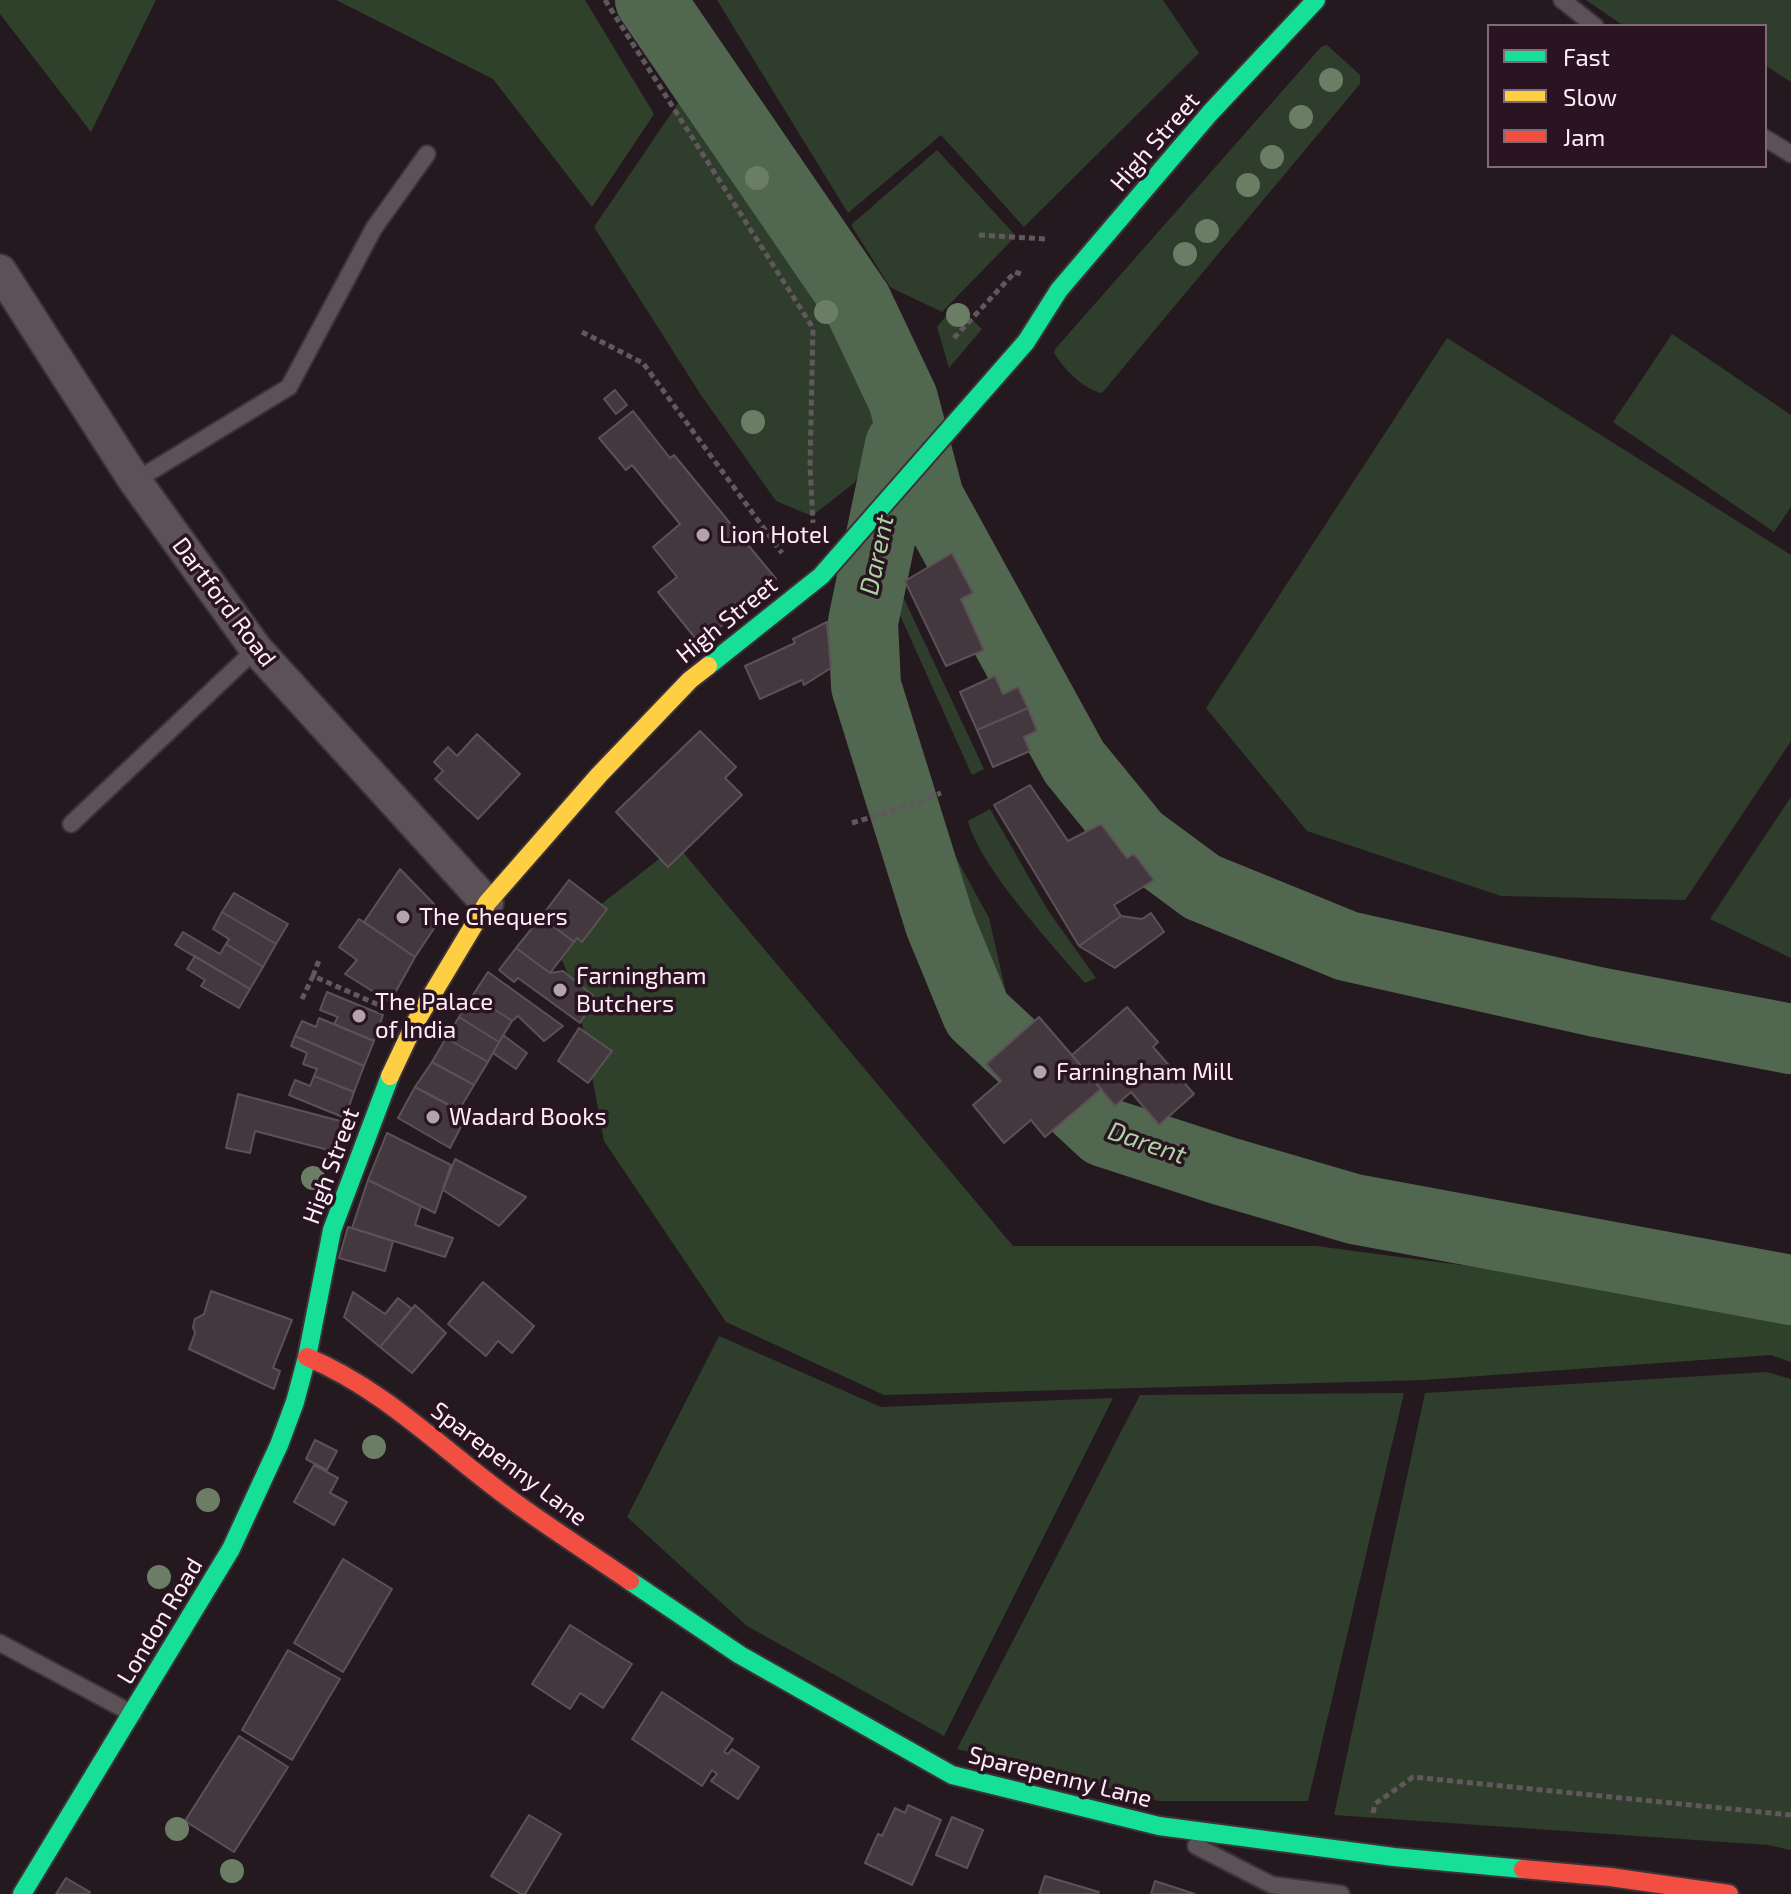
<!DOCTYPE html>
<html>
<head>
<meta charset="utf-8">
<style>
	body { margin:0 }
	#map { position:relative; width:1791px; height:1894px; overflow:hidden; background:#251920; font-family:"Exo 2",sans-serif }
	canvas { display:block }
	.legend { position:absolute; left:1487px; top:24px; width:280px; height:144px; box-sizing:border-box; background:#2a1421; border:2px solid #7f6b77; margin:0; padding:10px 14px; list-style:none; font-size:24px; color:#feeef7 }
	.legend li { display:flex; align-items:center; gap:16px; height:40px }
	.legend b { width:40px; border:2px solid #7f6b77 }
</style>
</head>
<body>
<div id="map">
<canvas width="1791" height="1894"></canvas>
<ul class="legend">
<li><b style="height:10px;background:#16e098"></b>Fast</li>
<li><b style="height:10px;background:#ffcf43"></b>Slow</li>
<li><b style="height:10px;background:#f24e42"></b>Jam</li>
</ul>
</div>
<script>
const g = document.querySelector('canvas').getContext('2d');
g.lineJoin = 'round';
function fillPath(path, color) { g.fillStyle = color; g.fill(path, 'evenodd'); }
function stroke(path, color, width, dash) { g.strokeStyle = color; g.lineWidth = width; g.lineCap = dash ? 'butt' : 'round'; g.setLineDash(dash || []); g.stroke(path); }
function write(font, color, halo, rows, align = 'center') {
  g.font = font + ' "Exo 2",sans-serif'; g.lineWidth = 7; g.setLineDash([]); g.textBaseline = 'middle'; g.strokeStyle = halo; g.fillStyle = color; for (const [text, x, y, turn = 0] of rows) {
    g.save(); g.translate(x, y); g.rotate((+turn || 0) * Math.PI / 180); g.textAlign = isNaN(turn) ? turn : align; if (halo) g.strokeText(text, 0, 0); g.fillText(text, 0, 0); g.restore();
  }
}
fillPath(new Path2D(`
	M717 0H1163L1199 53 1024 227 941 135 848 213Z
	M1586 0H1791V82L1765 65V26H1624Z
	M1327 45 1360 75V84L1102 393C1084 390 1064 369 1054 353L1056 348 1321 47Z
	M683 96 830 299 871 384 881 412 880 443 854 483 812 516 776 501 701 395 594 227Z
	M937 150 1016 236 942 312 890 287 851 225Z
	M956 304 982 329 949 368 937 327Z
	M1672 334 1791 415V507L1774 532 1613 422Z
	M1447 338 1791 555V741L1685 900 1501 896 1307 831 1206 708Z
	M899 588 984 769 972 775 890 593Z
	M861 639 867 640 886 679 880 692 894 740 907 744 924 792 897 802 866 689Z
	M1791 797V958L1710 919Z
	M928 806 989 918 1010 1010 1003 1016 986 967 903 816Z
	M990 809 1047 909 1096 978 1085 983C1053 946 979 866 968 821Z
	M719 1336 881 1407 1113 1398 944 1736 747 1626 627 1517Z
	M1767 1372 1791 1379V1850L1768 1845 1334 1815 1425 1393Z
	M1404 1393 1308 1801H1159L957 1749 1140 1395Z`), '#2f3d2c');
fillPath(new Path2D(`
	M0 0H156L91 132 0 14Z
	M336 0H585L654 114 592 207 493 79Z
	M677 845 1013 1246H1316L1766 1305 1791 1312V1362L1771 1355 1424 1380 884 1395 726 1322 604 1141 577 996 554 941Z`), '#2f412b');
stroke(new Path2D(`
	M650 0 857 302 903 399 929 498 1074 762 1137 839 1202 887 1347 946 1597 1002 1791 1039
	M900 445 863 622 866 686 940 924 977 1014 1104 1132 1224 1171 1354 1209 1791 1290`), '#52674f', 70);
const building = new Path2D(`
	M615 390 627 405 616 414 604 399Z
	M633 411 670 458 674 455 776 579 700 644 658 592 677 577 653 547 680 524 632 465 626 470 599 438Z
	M952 553 973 593 961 599 984 650 946 666 905 581Z
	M827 622 831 668 804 685 802 680 760 699 745 666 795 643 793 639Z
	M995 676 1003 694 1018 687 1028 708 977 730 960 692Z
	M1028 708 1037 731 1024 737 1030 751 993 767 977 730Z
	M700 731 736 767 725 778 742 795 668 867 616 812Z
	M477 734 520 774 478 819 435 779 443 771 434 762 448 747 457 756Z
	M1030 785 1068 841 1101 824 1127 858 1134 854 1154 880 1114 905 1121 916 1079 946 994 805Z
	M400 869 434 904 439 921 415 957 364 922Z
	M569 880 607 909 582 942 577 938 574 942 541 917Z
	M234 893 288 924 276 944 222 912Z
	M222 912 276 944 263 967 226 944 229 939 213 929Z
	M1151 913 1164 932 1115 968 1079 946 1121 916 1142 919Z
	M541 917 574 942 550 973 516 948Z
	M359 919 415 957 390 1002 345 974 357 960 339 947Z
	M183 932 220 954 226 944 263 967 250 989 175 945Z
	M516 948 550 973 563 971 596 998 580 1023 518 978 514 982 499 970Z
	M195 956 250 989 239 1008 201 986 205 980 187 969Z
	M488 972 563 1026 544 1041 518 1016 512 1021 473 995Z
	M327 992 383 1015 374 1041 334 1024 338 1017 320 1010Z
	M473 995 512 1021 499 1042 459 1017Z
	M1127 1007 1158 1042 1153 1047 1194 1094 1159 1125 1131 1092 1115 1106 1072 1055Z
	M459 1017 499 1042 488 1062 446 1038Z
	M1039 1017 1101 1089 1045 1137 1031 1120 1004 1143 973 1105 1001 1081 986 1064Z
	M319 1018 374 1041 364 1066 295 1036 302 1021 316 1027Z
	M579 1028 612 1051 588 1083 558 1061Z
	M503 1035 527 1053 516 1069 493 1053Z
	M295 1036 364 1066 354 1092 314 1076 317 1069 303 1064 307 1053 291 1046Z
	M446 1038 488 1062 474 1085 432 1062Z
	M432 1062 474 1085 459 1110 415 1087Z
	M314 1076 354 1092 345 1118 289 1095 295 1080 310 1086Z
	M415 1087 467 1115 450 1148 398 1118Z
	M238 1094 344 1122 336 1152 255 1131 250 1153 226 1148Z
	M387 1133 451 1165 435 1213 368 1180Z
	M455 1159 526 1197 499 1226 443 1190Z
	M368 1180 421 1206 415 1225 453 1238 445 1257 352 1228Z
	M348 1227 393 1241 385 1271 339 1258Z
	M483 1282 534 1326 512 1353 498 1341 486 1356 448 1324Z
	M211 1291 292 1320 273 1368 280 1371 274 1389 189 1349 195 1333 193 1327 195 1319 204 1314Z
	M353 1292 385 1314 398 1298 412 1309 380 1347 344 1317Z
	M415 1305 446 1333 412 1373 380 1347Z
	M315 1440 337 1451 327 1470 306 1459Z
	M314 1465 338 1478 330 1493 347 1502 334 1525 294 1502Z
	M343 1559 392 1589 343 1672 294 1643Z
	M570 1625 632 1664 603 1708 580 1693 570 1709 532 1684Z
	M288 1650 340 1679 292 1760 242 1730Z
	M662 1692 733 1739 724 1752 728 1754 732 1749 759 1767 738 1799 711 1781 717 1774 712 1770 702 1786 632 1739Z
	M239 1736 288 1767 234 1852 185 1821Z
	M908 1805 941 1820 912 1885 865 1863 878 1834 882 1836 895 1808 905 1813Z
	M529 1815 561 1834 525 1894H521L491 1876Z
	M952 1817 983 1830 967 1868 936 1855Z
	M1045 1876 1099 1892 1098 1894H1039Z
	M66 1878 90 1892 89 1894H56Z
	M1155 1881 1195 1894H1151Z`);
fillPath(building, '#44383f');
stroke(building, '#5c5157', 2);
const lane = new Path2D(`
	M1562 0 1595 26
	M1765 138 1791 154
	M135 481 289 387 374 228 427 154
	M71 824 256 649
	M0 1643 133 1714
	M1196 1846 1272 1885 1341 1894`);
const street = new Path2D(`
	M0 271 135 481 256 649 487 903`);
const fast = new Path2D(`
	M708 666 821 576 1026 342 1059 290 1210 113 1316 0
	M630 1581 740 1655 952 1775 1159 1826 1394 1857 1523 1869
	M22 1894 231 1549 279 1445 295 1402 307 1357 332 1230 390 1076`);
const slow = new Path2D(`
	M390 1076 415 1023 487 903 599 775 690 680 708 666`);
const jam = new Path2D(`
	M307 1357C386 1390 445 1452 513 1501 551 1529 591 1554 630 1581
	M1523 1869 1610 1877 1729 1894`);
stroke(lane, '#3c3338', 20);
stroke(street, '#3c3338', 36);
stroke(fast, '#3c3338', 22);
stroke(slow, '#3c3338', 22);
stroke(jam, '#3c3338', 22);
stroke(new Path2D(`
	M605 0 813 328 810 466 813 523
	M979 235 1046 239
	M582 332 643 363 782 553
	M954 338 1015 272 1021 274
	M852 823 907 806 941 793
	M313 976 319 960
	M302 999 313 976 379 1005
	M1373 1813 1375 1804 1413 1777 1791 1815`), '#61585d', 5, [6, 4]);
stroke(lane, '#5b5157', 16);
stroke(street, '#5b5157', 32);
stroke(fast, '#16e098', 18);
stroke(slow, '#ffcf43', 18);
stroke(jam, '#f24e42', 18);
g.fillStyle = '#6b7d65';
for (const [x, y] of [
	[1331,80],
	[1301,117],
	[1272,157],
	[757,178],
	[1248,185],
	[1207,231],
	[1185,254],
	[826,312],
	[958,315],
	[753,422],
	[313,1178],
	[374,1447],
	[208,1500],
	[159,1577],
	[177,1829],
	[232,1871]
]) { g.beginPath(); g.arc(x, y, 12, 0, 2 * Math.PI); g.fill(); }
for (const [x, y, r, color] of [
	[703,535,8,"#b2a3ac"],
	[403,917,8,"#b2a3ac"],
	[560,990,8,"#b2a3ac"],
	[359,1016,8,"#b2a3ac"],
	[1040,1072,8,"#b2a3ac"],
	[433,1117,8,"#b2a3ac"]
]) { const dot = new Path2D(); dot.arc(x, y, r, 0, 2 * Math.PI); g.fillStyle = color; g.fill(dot); stroke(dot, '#2a1421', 3); }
write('24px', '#feeef7', '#2a1421', [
	["High Street",1155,142,-49],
	["Dartford Road",224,602,53],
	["High Street",727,620,-39],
	["High Street",331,1166,-70],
	["Sparepenny Lane",509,1464,37],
	["London Road",160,1621,-59],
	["Sparepenny Lane",1060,1777,14]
]);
write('24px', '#feeef7', '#2a1421', [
	["Lion Hotel",719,535],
	["The Chequers",419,917],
	["Farningham",576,976],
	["Butchers",576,1004],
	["The Palace",375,1002],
	["of India",375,1030],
	["Farningham Mill",1056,1072],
	["Wadard Books",449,1117]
], 'left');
write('italic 26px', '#aad5a3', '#2a1421', [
	["Darent",877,555,-78],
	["Darent",1147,1143,19]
]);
</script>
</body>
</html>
